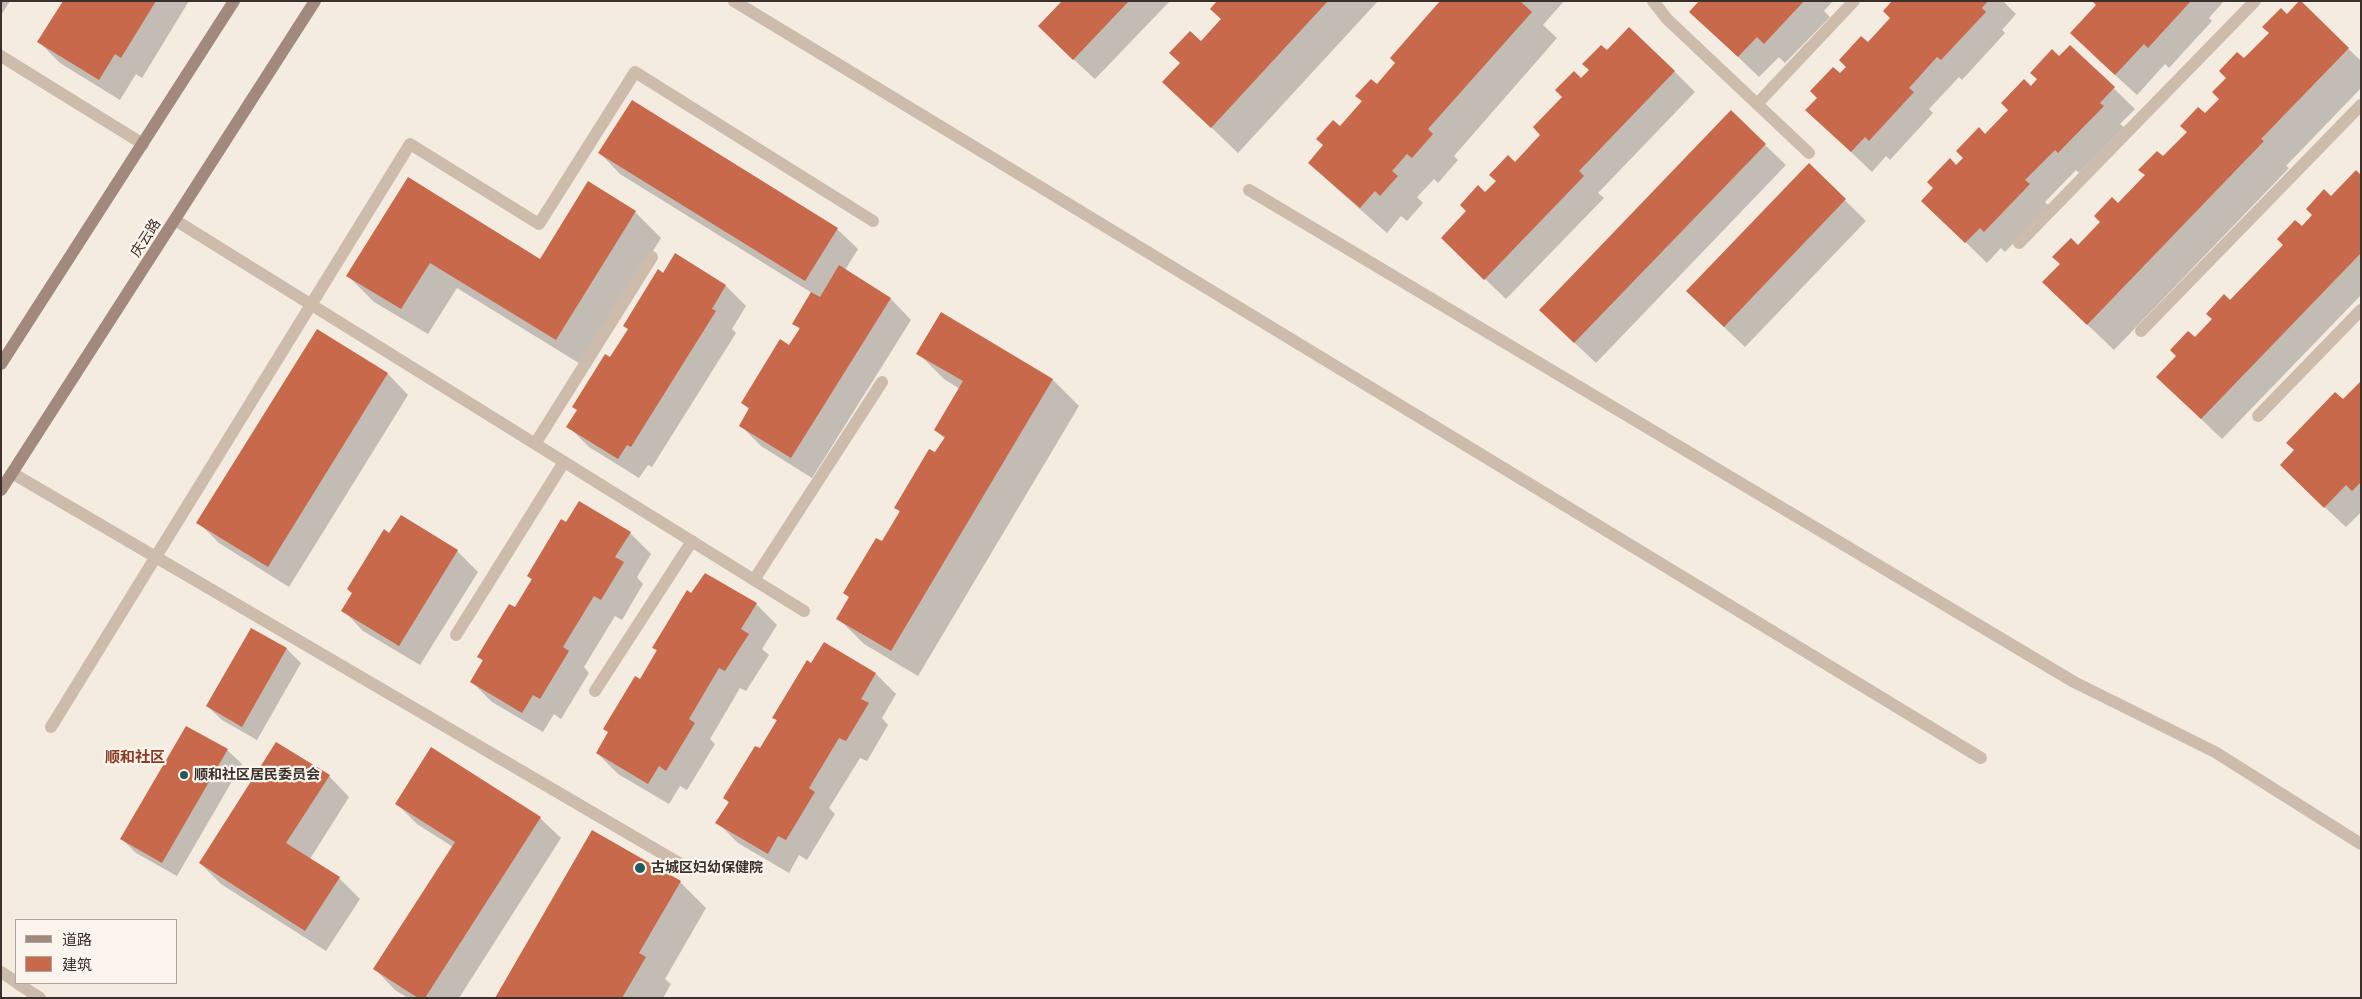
<!DOCTYPE html>
<html>
<head>
<meta charset="utf-8">
<style>
	body { margin:0 }
	#map { position:relative; width:2362px; height:999px; overflow:hidden; background:#f4ebe1; font-family:Raleway,"Noto Sans SC",sans-serif }
	canvas { display:block }
	.frame { position:absolute; inset:0; border:2px solid #3b302b; pointer-events:none }
	.legend { position:absolute; left:15px; top:919px; width:162px; height:65px; box-sizing:border-box; background:#fbf5ee; border:1px solid #aea6a0; margin:0; padding:6px 9px; list-style:none; font-size:15px; color:#3b302b }
	.legend li { display:flex; align-items:center; gap:10px; height:25px }
	.legend b { width:25px; border:1px solid #aea6a0 }
</style>
</head>
<body>
<div id="map">
<canvas width="2362" height="999"></canvas>
<div class="frame"></div>
<ul class="legend">
<li><b style="height:6px;background:#a18a7d"></b>道路</li>
<li><b style="height:14px;background:#c8694b"></b>建筑</li>
</ul>
</div>
<script>
const g = document.querySelector('canvas').getContext('2d');
g.lineJoin = 'round';
function fillPath(path, color) { g.fillStyle = color; g.fill(path, 'evenodd'); }
function stroke(path, color, width, dash) { g.strokeStyle = color; g.lineWidth = width; g.lineCap = dash ? 'butt' : 'round'; g.setLineDash(dash || []); g.stroke(path); }
function write(font, color, halo, rows, align = 'center') {
  g.font = font + ' Raleway,"Noto Sans SC",sans-serif'; g.lineWidth = 4.5; g.setLineDash([]); g.textBaseline = 'middle'; g.strokeStyle = halo; g.fillStyle = color; for (const [text, x, y, turn = 0] of rows) {
    g.save(); g.translate(x, y); g.rotate((+turn || 0) * Math.PI / 180); g.textAlign = isNaN(turn) ? turn : align; if (halo) g.strokeText(text, 0, 0); g.fillText(text, 0, 0); g.restore();
  }
}
fillPath(new Path2D(`
	M1 1H10L1 15Z
	M64 1H189L142 78 136 74 120 100 60 63 39 42Z
	M1064 1H1170L1095 79 1060 47Z
	M1219 1H1378L1238 153 1164 82 1222 19Z
	M1442 1H1564L1543 25 1557 38 1454 156 1458 160 1438 183 1434 179 1417 197 1423 203 1407 221 1401 216 1387 233 1336 188 1310 163 1363 102 1356 96 1377 86 1397 64Z
	M1701 1H1833L1824 11 1830 17 1785 63 1779 57 1759 77 1712 32Z
	M1893 1H2003L2016 14 2002 30 2005 33 1962 80 1959 77 1929 109 1933 113 1890 160 1886 156 1872 172 1807 110 1891 18Z
	M2093 1H2224L2209 18 2212 21 2169 68 2165 64 2137 95 2092 54 2098 6Z
	M2300 2 2361 61V88L2286 166 2289 168 2114 350 2070 308 2078 246 2220 99 2244 60Z
	M2070 46 2135 109 2120 124 2124 127 2079 173 2076 170 2045 202 2049 206 2005 252 2001 248 1987 263 1944 221 1956 166Z
	M1674 71 1695 92 1598 193 1604 198 1506 299 1463 258 1485 194 1542 135 1581 80Z
	M1765 145 1786 165 1596 363 1561 330Z
	M600 153 837 229 858 249 845 270 891 299 911 320 812 478 761 446 740 425 750 410 742 403 790 346 800 330 794 323 812 293 620 174Z
	M1809 165 1866 221 1745 347 1708 312Z
	M2361 176V295L2222 439 2178 397 2195 339 2331 197Z
	M409 178 540 260 588 183 635 212 661 238 582 365 457 288 428 334 374 302 348 276Z
	M663 275 726 286 746 306 732 329 736 333 652 467 648 465 639 478 589 447 568 426 629 330 624 325Z
	M941 314 1053 380 1079 406 918 676 864 644 838 618 850 598 844 593 883 543 901 513 896 508 945 439 935 430 960 389 944 379 918 353Z
	M318 331 388 374 408 395 289 587 219 543 198 522Z
	M2361 383V512L2346 527 2302 486 2343 401Z
	M402 517 457 551 478 572 420 665 363 631 343 610 353 594 348 589Z
	M567 523 630 533 651 554 637 577 643 584 622 620 615 616 584 667 589 673 561 719 554 714 543 732 492 702 472 682 483 661 479 657 515 609 532 580 528 576Z
	M692 595 756 604 777 625 762 649 769 655 746 691 740 688 710 739 715 744 687 790 680 786 669 804 618 774 597 753 658 652 654 648Z
	M251 629 287 649 301 663 257 740 222 720 207 706Z
	M825 644 876 674 896 694 882 718 888 725 867 761 860 758 829 808 835 814 807 860 799 855 789 873 738 843 717 822 729 803 725 798 761 750 778 722 774 717Z
	M227 750 242 764 177 876 136 853 122 839Z
	M329 776 349 797 310 859 339 878 360 899 326 951 221 884 200 863Z
	M396 803 540 818 561 838 459 998H408L395 990 375 969 453 847 417 824Z
	M593 832 680 882 706 908 665 979 671 984 663 998H496Z`), '#0003');
fillPath(new Path2D(`
	M63 1H156L121 58 115 54 99 80 37 42Z
	M1062 1H1129L1073 60 1038 26Z
	M1217 1H1328L1211 128 1162 82 1180 63 1169 53 1190 31 1201 41 1221 19 1210 9Z
	M1440 1H1520L1532 12 1428 129 1433 134 1412 158 1407 154 1392 171 1398 176 1380 196 1375 191 1360 208 1308 163 1323 145 1316 139 1333 120 1340 126 1362 101 1355 96 1371 79 1377 84 1395 63 1390 58Z
	M1699 1H1804L1764 44 1757 37 1738 57 1689 12Z
	M1892 1H1988L1982 8 1986 12 1941 60 1937 57 1909 88 1914 92 1869 141 1865 137 1851 152 1805 110 1817 98 1810 91 1833 67 1840 73 1846 67 1839 60 1861 36 1868 42 1890 18 1883 11Z
	M2092 1H2191L2148 48 2144 44 2115 75 2070 33 2096 5Z
	M2299 1H2301L2349 48 2261 139 2264 141 2087 325 2042 282 2060 264 2052 257 2071 238 2078 245 2100 222 2094 216 2112 197 2118 203 2145 175 2138 170 2157 151 2163 156 2187 132 2180 126 2198 107 2205 113 2219 99 2212 92 2226 78 2219 71 2237 52 2244 58 2269 33 2262 27 2281 8 2287 14Z
	M1629 27 1675 71 1579 171 1584 176 1484 280 1441 238 1466 211 1460 205 1478 185 1485 192 1496 181 1489 175 1508 155 1515 162 1540 135 1533 127 1562 97 1555 90 1574 71 1581 78 1589 70 1582 64 1601 45 1607 50Z
	M2070 45 2115 87 2100 103 2104 106 2058 153 2055 150 2025 180 2030 184 1984 232 1980 228 1965 243 1921 201 1933 188 1927 182 1950 158 1956 165 1963 158 1956 151 1979 127 1985 134 2008 110 2001 103 2024 79 2031 86 2037 79 2030 73 2052 49 2059 56Z
	M632 100 838 228 805 281 598 153Z
	M1731 110 1766 144 1574 343 1539 310Z
	M1809 163 1846 199 1724 327 1686 291Z
	M2356 170 2361 175V253L2201 419 2156 377 2176 356 2170 350 2188 331 2195 337 2212 319 2206 314 2224 294 2230 300 2283 245 2277 239 2295 220 2302 226 2312 215 2306 209 2324 189 2331 196Z
	M408 177 540 259 588 181 636 211 556 340 430 263 401 309 346 276Z
	M675 253 726 285 712 309 716 311 631 447 627 445 618 459 566 427 577 410 572 407 605 354 610 357 628 329 623 326 658 269 663 273Z
	M839 265 891 298 791 458 739 426 749 408 741 403 780 339 789 345 800 328 792 324 811 292 820 297Z
	M941 312 1053 379 891 651 836 619 849 597 843 593 876 538 882 541 900 511 894 508 929 449 935 452 945 437 934 430 963 381 916 354Z
	M317 329 388 373 268 567 196 523Z
	M2361 381V482L2352 491 2346 485 2324 508 2280 465 2294 450 2286 443 2335 392 2343 399Z
	M579 501 631 532 615 557 624 562 601 600 594 596 563 647 569 651 540 699 533 695 522 713 470 682 483 660 477 657 509 604 515 607 532 579 527 576 561 519 566 522Z
	M401 515 458 550 399 646 341 611 352 593 347 589 384 529 389 533Z
	M705 573 757 603 741 629 749 634 725 671 719 668 689 719 695 723 666 771 659 766 648 784 596 753 608 732 603 729 635 676 640 679 657 650 652 648 687 590 691 593Z
	M251 628 287 648 242 727 206 706Z
	M824 642 876 673 861 699 869 703 846 741 839 738 809 788 815 792 786 840 778 836 768 854 715 823 729 802 723 798 755 746 760 748 777 720 772 718 807 660 811 663Z
	M186 726 228 749 162 863 120 839Z
	M276 742 330 775 286 843 340 877 305 931 199 863Z
	M431 747 541 817 425 998H418L373 969 455 842 395 804Z
	M592 830 681 881 639 953 646 957 622 998H495Z`), '#c8694b');
stroke(new Path2D(`
	M1653 1 1667 19 1809 153
	M1 56 143 144
	M1757 104 1854 1
	M175 220 804 611
	M2019 243 2255 1
	M2141 331 2361 105
	M2258 416 2361 310
	M535 444 652 257
	M12 473 689 869
	M754 580 882 382
	M456 635 564 462
	M595 691 692 541
	M51 727 410 144 539 224 635 72 873 221`), '#cdbbac', 12);
stroke(new Path2D(`
	M734 1 1981 758
	M1249 190 2074 682 2215 752 2361 844
	M1 972 16 982
	M17 983 40 998`), '#cdbbac', 12);
stroke(new Path2D(`
	M1 364 234 1
	M1 490 315 1`), '#a18a7d', 12);
for (const [x, y, r, color] of [
	[184,775,5,"#1f5a5e"],
	[640,868,6,"#1f5a5e"]
]) { const dot = new Path2D(); dot.arc(x, y, r, 0, 2 * Math.PI); g.fillStyle = color; g.fill(dot); stroke(dot, '#fbf5ee', 2); }
write('14px', '#3b302b', '#fbf5ee', [
	["庆云路",146,238,-57]
]);
write('bold 14px', '#3b302b', '#fbf5ee', [
	["顺和社区居民委员会",194,775],
	["古城区妇幼保健院",651,868]
], 'left');
write('bold 15px', '#8c3b22', '#fbf5ee', [
	["顺和社区",135,757]
]);
</script>
</body>
</html>
